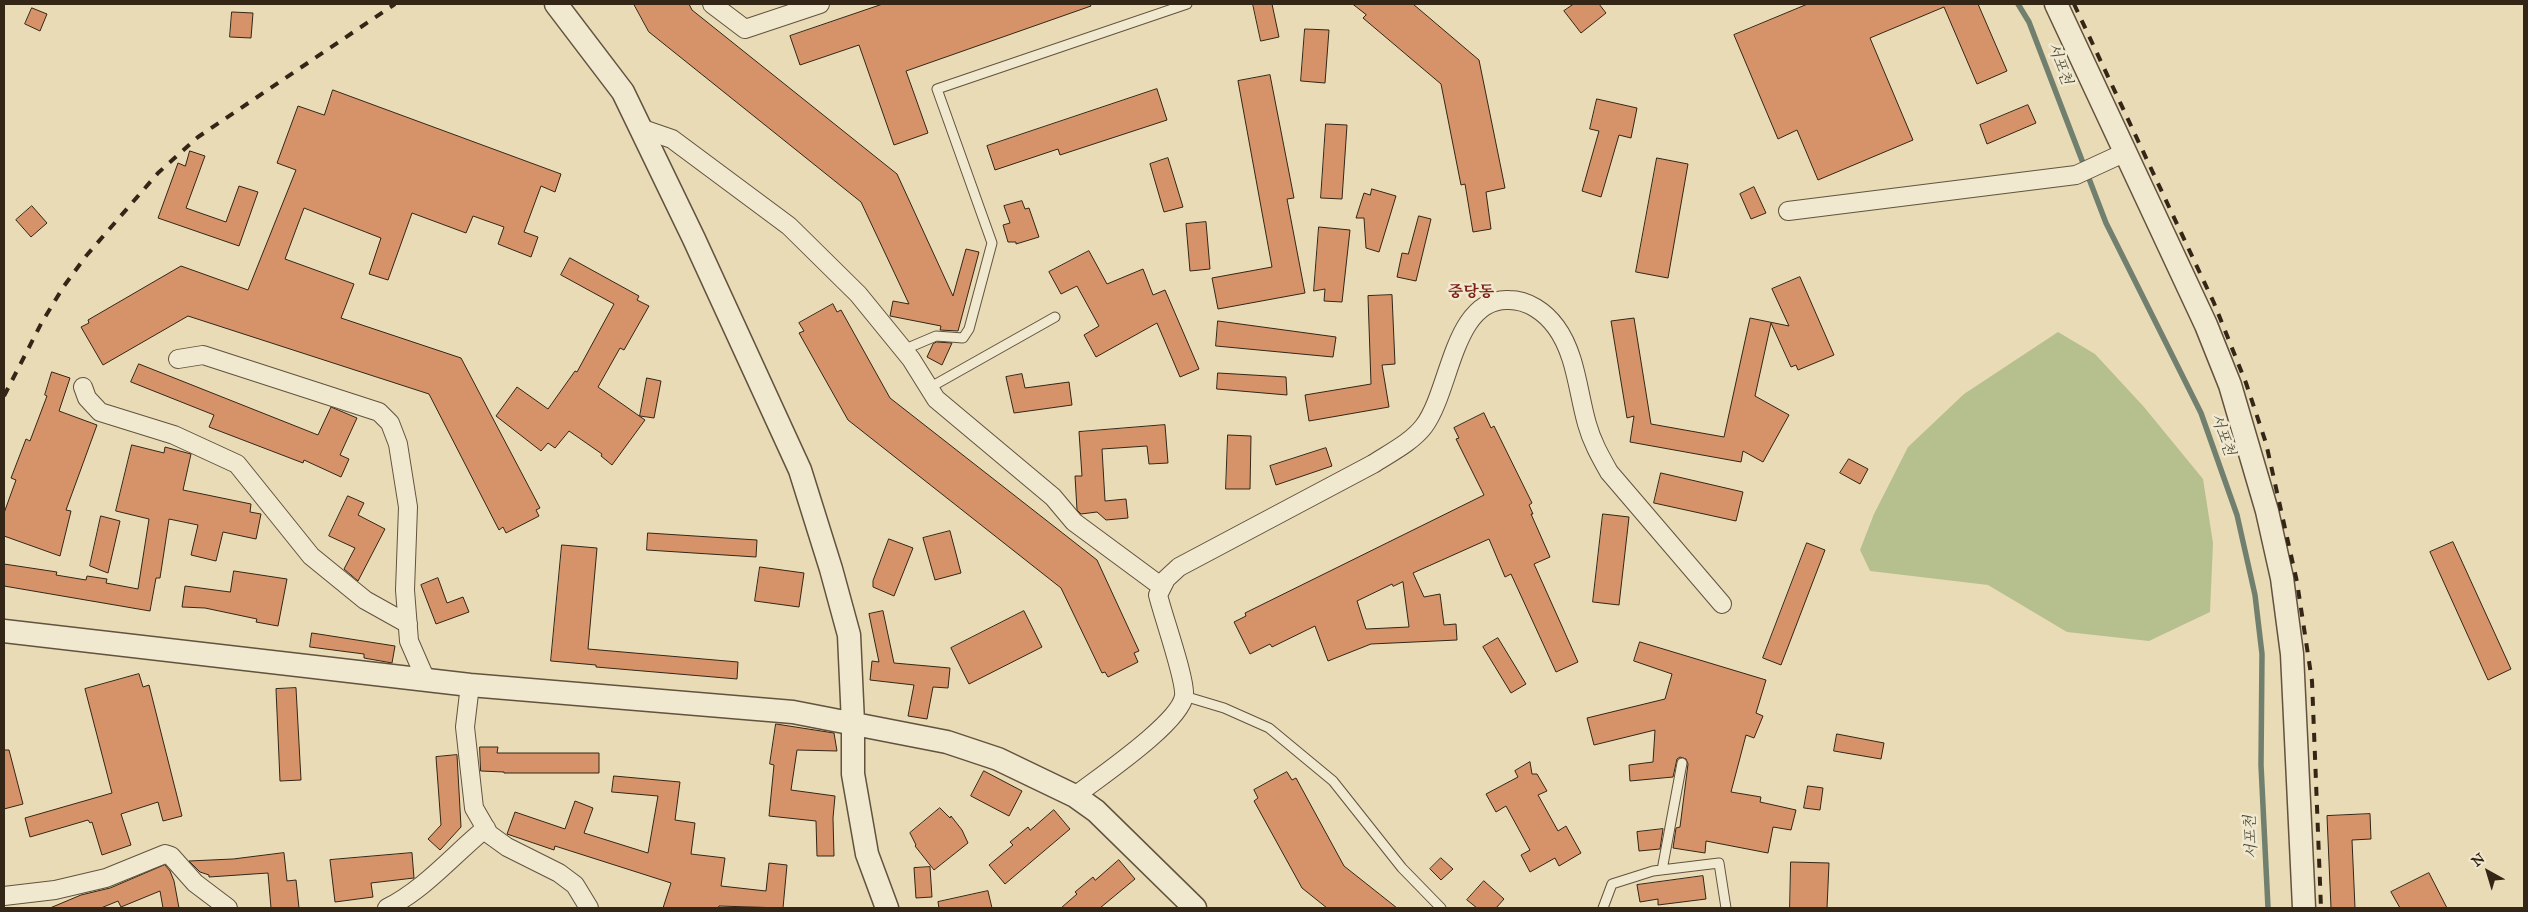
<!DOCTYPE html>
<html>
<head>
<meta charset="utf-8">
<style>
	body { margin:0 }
	#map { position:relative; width:2528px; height:912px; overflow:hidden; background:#e9dbb6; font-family:"IM FELL Great Primer",serif }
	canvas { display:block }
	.frame { position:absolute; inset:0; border:5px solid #342616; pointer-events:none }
	.north { position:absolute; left:2463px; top:847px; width:50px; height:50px; -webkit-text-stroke:4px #f1e8d0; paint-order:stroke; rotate:321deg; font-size:14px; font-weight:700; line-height:20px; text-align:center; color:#342616 }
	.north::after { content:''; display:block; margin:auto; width:18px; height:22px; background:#342616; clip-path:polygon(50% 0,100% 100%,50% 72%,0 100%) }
</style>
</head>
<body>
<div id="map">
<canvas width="2528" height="912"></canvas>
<div class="frame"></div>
<div class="north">N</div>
</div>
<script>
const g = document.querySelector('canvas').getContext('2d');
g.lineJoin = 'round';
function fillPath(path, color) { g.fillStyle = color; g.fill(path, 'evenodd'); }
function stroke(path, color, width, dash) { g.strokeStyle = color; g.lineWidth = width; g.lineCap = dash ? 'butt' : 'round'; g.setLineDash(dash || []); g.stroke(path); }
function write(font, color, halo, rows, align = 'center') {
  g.font = font + ' "IM FELL Great Primer","Noto Serif KR",serif'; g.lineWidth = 5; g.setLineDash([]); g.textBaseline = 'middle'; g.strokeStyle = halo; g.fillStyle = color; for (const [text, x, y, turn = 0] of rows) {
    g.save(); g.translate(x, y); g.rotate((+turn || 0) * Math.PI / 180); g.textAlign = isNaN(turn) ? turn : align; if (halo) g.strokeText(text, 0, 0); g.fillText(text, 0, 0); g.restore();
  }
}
fillPath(new Path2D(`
	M2058 332 2095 354 2144 407 2203 479 2213 543 2210 612 2149 641 2067 632 1988 585 1870 571 1860 550 1874 514 1908 447 1964 394Z`), '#b6c08e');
stroke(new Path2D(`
	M2018 4 2029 22 2106 223 2201 413 2237 515 2255 595 2262 654 2261 765 2268 908`), '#71806e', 5.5);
const building = new Path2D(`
	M634 4H689L692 10 897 174 953 296 966 249 979 252 958 331 940 330 941 326 890 316 893 301 909 304 861 202 649 32Z
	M883 4H1090L1091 6 906 71 928 133 894 145 859 45 800 65 790 36Z
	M1253 4H1272L1279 37 1261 41Z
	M1353 4H1413L1479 60 1505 188 1486 192 1491 229 1473 232 1465 184 1461 185 1441 84 1363 18 1366 15Z
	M1574 4H1599L1606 13 1581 33 1564 11Z
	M1808 4H1978L2007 71 1977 84 1944 7 1870 38 1913 140 1818 180 1797 130 1778 139 1734 35Z
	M32 8 47 14 40 31 25 24Z
	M232 12 253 13 251 38 230 37Z
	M1305 29 1329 30 1325 83 1301 81Z
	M1270 75 1294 198 1287 199 1305 293 1218 309 1212 278 1272 267 1238 81Z
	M1157 89 1167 120 1060 155 1058 149 995 170 987 146Z
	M333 90 561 174 555 192 541 186 524 232 538 237 531 257 498 244 504 227 473 216 466 233 412 213 388 280 369 274 381 238 304 208 285 259 354 284 341 318 461 358 540 508 536 510 539 516 506 533 503 527 499 530 429 394 188 316 103 365 81 327 89 323 88 320 181 266 248 290 296 170 277 163 298 106 324 115Z
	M1597 99 1637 108 1631 138 1619 135 1601 197 1582 191 1599 131 1590 129Z
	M2028 105 2036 123 1987 144 1980 125Z
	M1326 124 1347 125 1342 199 1321 198Z
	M190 151 205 156 186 208 226 222 239 186 258 192 239 246 158 218 178 163 185 166Z
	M1168 158 1183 207 1164 212 1150 164Z
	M1657 158 1688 164 1668 278 1636 272Z
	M1754 187 1766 213 1751 219 1740 194Z
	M1372 189 1396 196 1379 252 1366 248 1364 218H1356L1364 193 1370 195Z
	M1022 201 1025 209 1029 208 1039 237 1016 244V242H1008L1003 225 1010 223 1004 206Z
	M32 206 47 223 31 237 16 220Z
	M1419 216 1431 219 1416 281 1397 277 1402 253 1408 254Z
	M1206 222 1210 269 1190 271 1186 224Z
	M1319 227 1350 230 1342 302 1324 301 1325 289 1314 291Z
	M1089 251 1107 284 1143 269 1153 295 1165 290 1199 369 1180 377 1157 323 1096 357 1084 335 1099 326 1077 286 1061 294 1049 272Z
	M570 258 639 296 637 300 649 306 624 350 620 348 598 387 645 420 612 465 601 456 602 454 569 431 555 448 548 443 541 451 496 416 517 387 548 409 575 371 577 372 614 304 561 275Z
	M1800 277 1834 355 1798 370 1796 365 1791 367 1771 323 1755 396 1789 415 1763 462 1743 451 1741 462 1630 442 1634 416 1627 418 1611 321 1634 318 1651 424 1724 437 1750 318 1789 326 1772 289Z
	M1392 295 1395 364 1382 365 1389 407 1309 421 1305 395 1371 384 1368 296Z
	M833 304 837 312 841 310 890 398 1097 560 1139 651 1134 653 1138 662 1108 677 1105 672 1102 673 1061 588 848 420 799 333 804 331 799 323Z
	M1218 321 1336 337 1333 357 1216 346Z
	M937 342 952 343 942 365 927 357 933 344Z
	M139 364 318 435 331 407 357 418 340 455 349 459 341 477 304 460 303 463 209 427 214 415 131 382Z
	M52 372 70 378 59 411 97 425 66 510 71 511 60 556 4 536V513L16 480 11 478 26 439 30 441 47 396 45 395Z
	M1218 373 1286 377 1287 395 1217 389Z
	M1022 374 1025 388 1069 382 1072 405 1014 413 1006 377Z
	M647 378 661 381 654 418 640 416Z
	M1484 413 1491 428 1494 426 1532 503 1529 505 1533 514H1531L1550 557 1534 564 1578 662 1556 672 1511 574 1505 577 1489 539 1413 573 1424 597 1440 594 1444 625 1456 624 1457 640 1371 644 1328 661 1315 626 1272 647 1270 644 1250 654 1234 622 1246 616 1245 613 1484 495 1456 439 1459 438 1454 428ZM1403 582 1409 627 1366 629 1357 601 1392 584 1393 586Z
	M1165 425 1168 463 1149 464 1147 446 1102 449 1105 501 1126 499 1128 518 1106 520 1097 512 1081 514 1077 510 1075 476H1082L1079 432Z
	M1228 435 1251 436 1250 489H1226Z
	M132 445 164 453 165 447 191 454 183 490 251 504 250 512 261 514 256 539 223 532 216 561 191 555 198 525 169 519 160 578H156L150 611 4 586V564L57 572 56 575 86 580 87 576 107 579 106 583 138 589 149 519 116 511Z
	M1326 448 1332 466 1276 485 1270 466Z
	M1849 459 1868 469 1860 484 1840 473Z
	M1661 473 1743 492 1736 521 1654 503Z
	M348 496 364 503 358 515 385 529 358 581 344 569 355 548 329 536Z
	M1603 514 1629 517 1619 605 1593 602Z
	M101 516 120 521 108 573 90 566Z
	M950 531 961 573 935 580 923 538Z
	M648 533 757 540 756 557 647 550Z
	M889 539 913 548 894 596 873 587V581Z
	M2453 542 2511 669 2488 680 2430 552Z
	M1807 543 1825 550 1781 665 1763 658Z
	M562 545 597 548 588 649 738 662 737 679 596 667V665L551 661Z
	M760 567 804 573 799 607 755 601Z
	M234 571 287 579 278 626 256 622 257 619 205 608 182 607 185 586 230 592Z
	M438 578 447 603 463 597 469 612 436 624 421 585Z
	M883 611 894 663 950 668 948 688 933 687 927 719 908 716 914 685 870 680 872 661 879 662 869 614Z
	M1024 611 1042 647 969 684 951 648Z
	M312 633 395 646 392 663 364 658V654L310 647Z
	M1498 638 1526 684 1511 693 1483 647Z
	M1640 642 1766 680 1756 713 1763 716 1754 738 1746 735 1731 792 1761 797 1760 802 1796 810 1791 830 1773 827 1768 853 1706 841 1705 853 1673 848 1676 828 1680 827 1688 764 1686 759 1680 757 1677 759 1673 777 1630 781 1629 765 1653 762 1655 730 1594 745 1587 718 1665 699 1672 674 1634 661Z
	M139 674 143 687 149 685 182 816 163 821 158 802 121 814 131 845 102 855 92 822 90 823 88 820 30 837 25 818 112 793 85 689Z
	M296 688 301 780 280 781 276 689Z
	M776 724 834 733 837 751 797 750 791 790 835 796 833 818 834 856H817L816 821 769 816 774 765 770 764Z
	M1837 734 1884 743 1881 759 1834 751Z
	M480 747H498L497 753H599V773H504V772L481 771Z
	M4 750H9L23 804 4 809Z
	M457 755 461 827 440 850 428 839 441 825 436 757Z
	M1530 762 1532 774H1537L1547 791 1538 795 1558 831 1566 826 1581 853 1559 866 1555 858 1530 872 1521 855 1530 850 1506 806 1496 812 1486 794 1518 777 1515 771Z
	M984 771 1022 791 1009 816 971 796Z
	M1287 772 1292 780 1296 778 1344 866 1397 908H1327L1302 888 1254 801 1258 798 1254 790Z
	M614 776 680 782 675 820 695 823 691 854 725 858 721 886 766 891 769 863 787 865 783 908 719 906 718 908H663L671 883 555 846 554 850 507 834 515 812 565 829 575 801 593 808 584 833 648 853 658 796 612 792Z
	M1808 786 1823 788 1820 810 1804 808Z
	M940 808 950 818 951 816 962 830 968 843 934 870 915 846 916 845 910 833Z
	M1054 810 1070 829 1005 884 989 865 1013 845 1010 842 1028 827 1030 830Z
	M2370 814 2371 839 2352 840 2355 908H2331L2327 816Z
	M1663 829 1660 849 1639 851 1637 832Z
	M284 853 287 881 296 880 299 908H271L268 873 209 877V875L200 872 189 861 233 859Z
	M412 853 414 878 371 883 373 897 335 902 330 860Z
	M1441 858 1453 869 1441 880 1430 869Z
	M1119 860 1135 879 1100 908H1061L1077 894 1075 892 1093 877 1095 880Z
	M1791 862 1829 863 1827 908H1790Z
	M165 865 170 871 174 881 179 908H163L160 891 121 907 118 901 101 908H50L81 895 110 888Z
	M930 867 932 897 916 898 914 868Z
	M2429 873 2447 908H2400L2391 892Z
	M1703 876 1706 899 1658 905V899L1640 902 1637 885Z
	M1484 881 1504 899 1496 908H1477L1467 900Z
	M988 891 992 908H939L938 902Z`);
fillPath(building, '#d69369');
stroke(building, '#342616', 1);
const service = new Path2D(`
	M903 350 936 336 963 338 969 329 992 243 937 89 1187 4
	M929 388 1055 317
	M1184 696 1224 708 1269 728 1333 781 1402 868 1441 908
	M1662 870 1682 763
	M1603 908 1612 884 1653 871 1719 863 1726 908`);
const minor = new Path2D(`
	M712 4 745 29 820 4
	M640 128 672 139 789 226 858 294 911 359 936 399 1053 497 1074 522 1162 587
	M1788 211 2076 175 2126 152
	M178 359 203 355 379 412 390 423 398 444 408 507 405 590 409 641 426 680
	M83 387 87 398 100 412 174 435 237 464 311 556 365 600 408 624
	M470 685 465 727 474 808 489 834 507 847 559 873 575 885 589 908
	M1075 796C1098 778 1180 723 1184 696 1186 680 1163 616 1158 595L1166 579 1179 567 1373 464C1390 453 1412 442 1424 426 1451 390 1453 297 1509 300 1528 300 1545 312 1556 327 1576 354 1578 393 1587 424 1592 442 1600 456 1609 472L1722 604
	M4 896 55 890 106 878 165 854 171 856 195 883 228 908
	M387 908C425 889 453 855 486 828`);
const tertiary = new Path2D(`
	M556 4 623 92 694 239 800 470 831 569 849 635 853 723V774L867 854 887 908
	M2056 4 2206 325 2230 385 2267 511 2282 578 2292 654 2304 908
	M4 631 470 685 793 712 947 742 998 759 1075 796 1096 811 1195 908`);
stroke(service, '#61533e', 11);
stroke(minor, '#61533e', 20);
stroke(tertiary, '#61533e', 25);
stroke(service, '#f1e8d0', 9);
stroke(minor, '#f1e8d0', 18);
stroke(tertiary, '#f1e8d0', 22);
stroke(new Path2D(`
	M2074 4 2214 303 2246 383 2266 443 2297 582 2312 681 2321 908
	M4 396 42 322 64 286 86 256 158 173 198 137 395 4`), '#342616', 4, [9, 9]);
write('italic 15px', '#4d4c3a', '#f1e8d0', [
	["서포천",2059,64,69],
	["서포천",2222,435,70],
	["서포천",2252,837,-93]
]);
write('bold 16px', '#7a1f14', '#f1e8d0', [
	["중당동",1471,293]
]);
</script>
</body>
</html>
